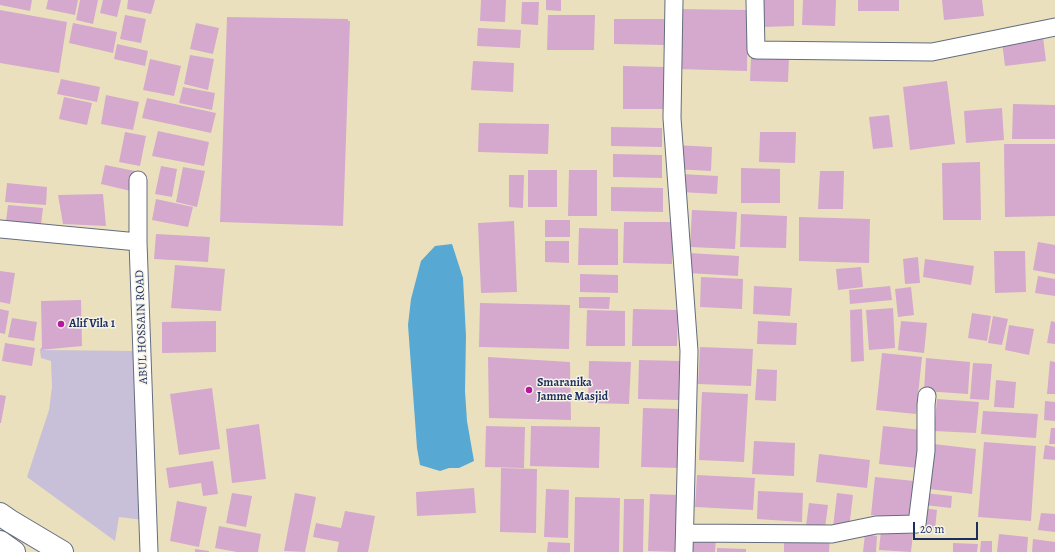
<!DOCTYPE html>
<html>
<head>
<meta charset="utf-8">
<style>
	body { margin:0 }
	#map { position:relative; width:1055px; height:552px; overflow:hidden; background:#ebe0bd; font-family:Alegreya,serif }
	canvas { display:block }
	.scale { position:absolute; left:913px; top:522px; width:65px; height:18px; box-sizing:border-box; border:2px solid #1b2f5e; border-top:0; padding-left:5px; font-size:12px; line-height:14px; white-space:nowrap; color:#1b2f5e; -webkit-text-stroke:3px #f7f3e8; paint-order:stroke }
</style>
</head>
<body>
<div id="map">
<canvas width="1055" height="552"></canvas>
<div class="scale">20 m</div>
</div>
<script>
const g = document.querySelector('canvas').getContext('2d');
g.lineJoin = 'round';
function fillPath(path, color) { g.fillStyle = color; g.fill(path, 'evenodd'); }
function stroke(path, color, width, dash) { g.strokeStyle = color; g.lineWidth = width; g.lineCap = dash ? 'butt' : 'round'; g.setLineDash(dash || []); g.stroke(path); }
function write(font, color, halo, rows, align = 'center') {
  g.font = font + ' Alegreya,serif'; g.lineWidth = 3; g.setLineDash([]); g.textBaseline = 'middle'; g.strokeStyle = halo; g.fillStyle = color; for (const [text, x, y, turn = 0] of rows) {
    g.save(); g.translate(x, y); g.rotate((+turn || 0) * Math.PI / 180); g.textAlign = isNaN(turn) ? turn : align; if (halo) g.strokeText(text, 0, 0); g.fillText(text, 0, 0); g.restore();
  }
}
fillPath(new Path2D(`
	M40 350 137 351 144 520 119 517 115 541 27 477 49 410 52 387 51 361 41 358Z`), '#c8bfd8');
fillPath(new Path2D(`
	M452 244 463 278 466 336 465 391 467 421 474 461 459 468H449L440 471 420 465 417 448 408 325 411 299 421 261 435 246Z`), '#57a8d2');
fillPath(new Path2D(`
	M0 0H32L30 11 0 5Z
	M48 0H78L75 15 46 9Z
	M80 0H98L93 24 76 20Z
	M103 0H121L117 17 100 13Z
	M128 0H155L151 14 127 9Z
	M481 0H506L505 22 480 21Z
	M546 0H561V11L546 10Z
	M762 0H794V26L762 27Z
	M803 0H836L835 26 802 25Z
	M858 0H899V11H858Z
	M942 0H982L984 16 944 20Z
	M522 2H539L538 25 521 24Z
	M677 9 748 10 747 71 676 69Z
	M0 10 67 22 59 73 0 63Z
	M125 15 146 19 141 43 120 39Z
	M548 15H595L594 50H547Z
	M227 17 348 19V21H350L343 226 220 222Z
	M614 19H664V45L614 44Z
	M73 23 117 32 113 53 69 43Z
	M196 23 219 28 213 54 190 49Z
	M478 28 521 30 520 48 477 46Z
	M1043 37 1046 61 1005 66 1002 42Z
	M117 44 148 51 145 66 114 59Z
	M190 55 214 59 208 90 184 84Z
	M751 56 789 57 788 82 750 81Z
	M150 59 181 66 174 96 143 90Z
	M473 61 514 63 513 92 471 90Z
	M623 66 665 67V109H623Z
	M61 79 100 87 97 102 57 94Z
	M947 81 955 144 910 150 903 87Z
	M183 87 215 93 212 110 179 103Z
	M106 95 139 102 133 130 101 124Z
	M64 97 92 103 87 125 59 119Z
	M147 98 216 113 211 133 142 118Z
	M1013 104 1055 105V139H1012Z
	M1002 108 1004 140 966 143 964 111Z
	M889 115 893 147 873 149 869 117Z
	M479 123 549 124 548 154 478 152Z
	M611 127 662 128V147L611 146Z
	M158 131 209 142 204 166 152 156Z
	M125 132 146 136 140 166 119 162Z
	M760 132H796L795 163 759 162Z
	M1004 144H1055V216L1005 217Z
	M675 145 712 147 711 171 674 169Z
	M613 154 662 155V178L613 177Z
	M980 162 981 220H943L942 163Z
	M105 165 140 172 135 192 101 184Z
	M161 166 177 169 172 197 155 194Z
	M183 167 205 171 197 207 176 202Z
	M741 168 780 169V203H741Z
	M528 170H557V207H528Z
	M569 170H597V216H568Z
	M820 171H844L843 209H818Z
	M681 174 718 176 717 194 680 192Z
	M509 175H524L523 208 509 207Z
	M7 183 47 187 46 205 5 202Z
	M611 187 663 188V212L611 211Z
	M103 194 106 226 63 224 58 195Z
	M156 199 193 207 188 227 152 220Z
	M8 205 43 208 41 224 6 221Z
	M692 210 737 212 735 249 690 247Z
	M741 214 787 216 786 248 740 247Z
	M799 217 870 219 869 263 799 261Z
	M545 220H570V237H545Z
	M514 221 517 292 481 293 478 223Z
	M624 222H673L672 264 623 263Z
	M579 228 618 229V265H578Z
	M156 234 210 237 208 262 154 259Z
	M545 241H569V263L545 262Z
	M1038 242 1055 245V274L1033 270Z
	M994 251H1025L1026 292 995 293Z
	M689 253 739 256 738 276 688 273Z
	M918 257 920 283 905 284 903 259Z
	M925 259 974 266 971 285 923 277Z
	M175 265 225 269 221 311 171 308Z
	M861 267 863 287 838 290 836 269Z
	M0 271 15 273 10 304 0 302Z
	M580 274 618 275V293L580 292Z
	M1038 276 1055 279V296L1035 293Z
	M701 277 743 279 742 309 700 307Z
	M754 286 792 288 790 316 753 314Z
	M890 286 892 300 850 304 849 290Z
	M911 287 914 315 898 317 895 289Z
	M579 297H610L609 309 579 308Z
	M81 300 82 346 40 350 42 347 41 301Z
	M480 303 570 305 569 349 479 347Z
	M893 308 895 348 869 350 866 310Z
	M0 309 9 311 5 334 0 333Z
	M633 309 678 310 677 346H632Z
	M862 309 864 361 851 362 850 310Z
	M587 310 625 311V346H586Z
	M972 313 991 316 987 341 968 338Z
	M993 316 1008 319 1002 345 988 343Z
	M12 318 37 322 34 341 8 337Z
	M216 321V352L162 353V322Z
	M758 321 797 323 796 345 757 344Z
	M901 321 927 323 924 353 898 350Z
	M1051 321 1055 322V344L1047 343Z
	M1009 325 1034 329 1029 355 1005 350Z
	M5 343 35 348 32 366 2 361Z
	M700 347 753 349 751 386 698 384Z
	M882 353 922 357 916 414 876 410Z
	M488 357 570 362 571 420 489 418Z
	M926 358 970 362 968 394 924 391Z
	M639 360 681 361V400L638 399Z
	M589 361 631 362 629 404 588 403Z
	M1050 361 1055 362V394H1047Z
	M973 363 992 364 989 400 970 399Z
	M757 369 777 370 776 401 755 400Z
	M996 380 1016 382 1014 408 994 407Z
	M212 388 220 449 179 455 170 394Z
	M702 392 748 394 744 462 699 460Z
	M0 395 6 396 1 423H0Z
	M937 399 979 402 976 433 934 431Z
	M1045 401 1055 402V421L1044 420Z
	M643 408 682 409 680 468 641 467Z
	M983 411 1038 414 1036 438 981 434Z
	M259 424 266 479 232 483 226 429Z
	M486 426 525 427 524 468 485 467Z
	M531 426 600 427 599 468 530 466Z
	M883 426 922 430 918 468 879 464Z
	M1051 428H1055V444H1049Z
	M754 441 795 443 794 476 752 474Z
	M984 442 1036 446 1031 521 978 517Z
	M934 444 976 449 972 494 929 489Z
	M1045 445 1055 447V460L1043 459Z
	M819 454 870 460 867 488 816 482Z
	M213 461 218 494 203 496 201 483 169 488 166 468Z
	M501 468 537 469 536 533 500 532Z
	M697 475 755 478 753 510 695 507Z
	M875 477 914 481 910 519 871 515Z
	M474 488 476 513 417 516 416 492Z
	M546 489 569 490 568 538 544 537Z
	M758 491 803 493 802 522 757 519Z
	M232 493 252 496 246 527 226 523Z
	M295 493 316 497 305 552 284 551Z
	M837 493 853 495 849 529 833 527Z
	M925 493 952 496 951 508 924 505Z
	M650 494 679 495 677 552 648 551Z
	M575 497 620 498 619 552H574Z
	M624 499H644L643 552H623Z
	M177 501 207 507 199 547 170 541Z
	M809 503 828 505 825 528 806 526Z
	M923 508 937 510 935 529 921 528Z
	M345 511 375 516 368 552H337L339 542 313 537 316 523 341 528Z
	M1041 513 1055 514V532L1038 530Z
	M219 526 261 534 258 552H237L215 548Z
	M881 530 913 534 911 552 879 550Z
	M865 534 877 536 876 552H863Z
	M999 534 1028 537 1027 552H997Z
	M784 536 830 538 829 552H784Z
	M692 537 716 538 715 552H691Z
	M1033 539 1055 542V552H1032Z
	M981 541H992V552H980Z
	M548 542 570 543V552H547Z
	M953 543 978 544 977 552H953Z
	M717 548 746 549V552H717Z
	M195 549 209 551V552H195Z`), '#d4a9cd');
const street = new Path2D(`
	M674 0 672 118 689 351 684 552
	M755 0 756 50 932 52 1055 27
	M138 180V242L149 552
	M0 229 138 242
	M685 533 832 534 876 525 917 524 926 451V405L927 396`);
const highway = new Path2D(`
	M0 514 10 521 62 552
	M0 542 14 552`);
stroke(street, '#646d7f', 19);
stroke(highway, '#646d7f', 24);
stroke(street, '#fff', 17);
stroke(highway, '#fff', 22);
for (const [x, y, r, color] of [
	[61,324,4,"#b5179e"],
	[529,390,4,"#b5179e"]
]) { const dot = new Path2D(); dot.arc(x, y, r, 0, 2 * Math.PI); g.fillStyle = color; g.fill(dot); stroke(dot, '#f7f3e8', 1.5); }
write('bold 12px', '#1b2f5e', '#f7f3e8', [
	["Alif Vila 1",69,324],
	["Smaranika",537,383],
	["Jamme Masjid",537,397]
], 'left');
write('12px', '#1b2f5e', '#f7f3e8', [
	["ABUL HOSSAIN ROAD",142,327,-92]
]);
</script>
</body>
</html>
